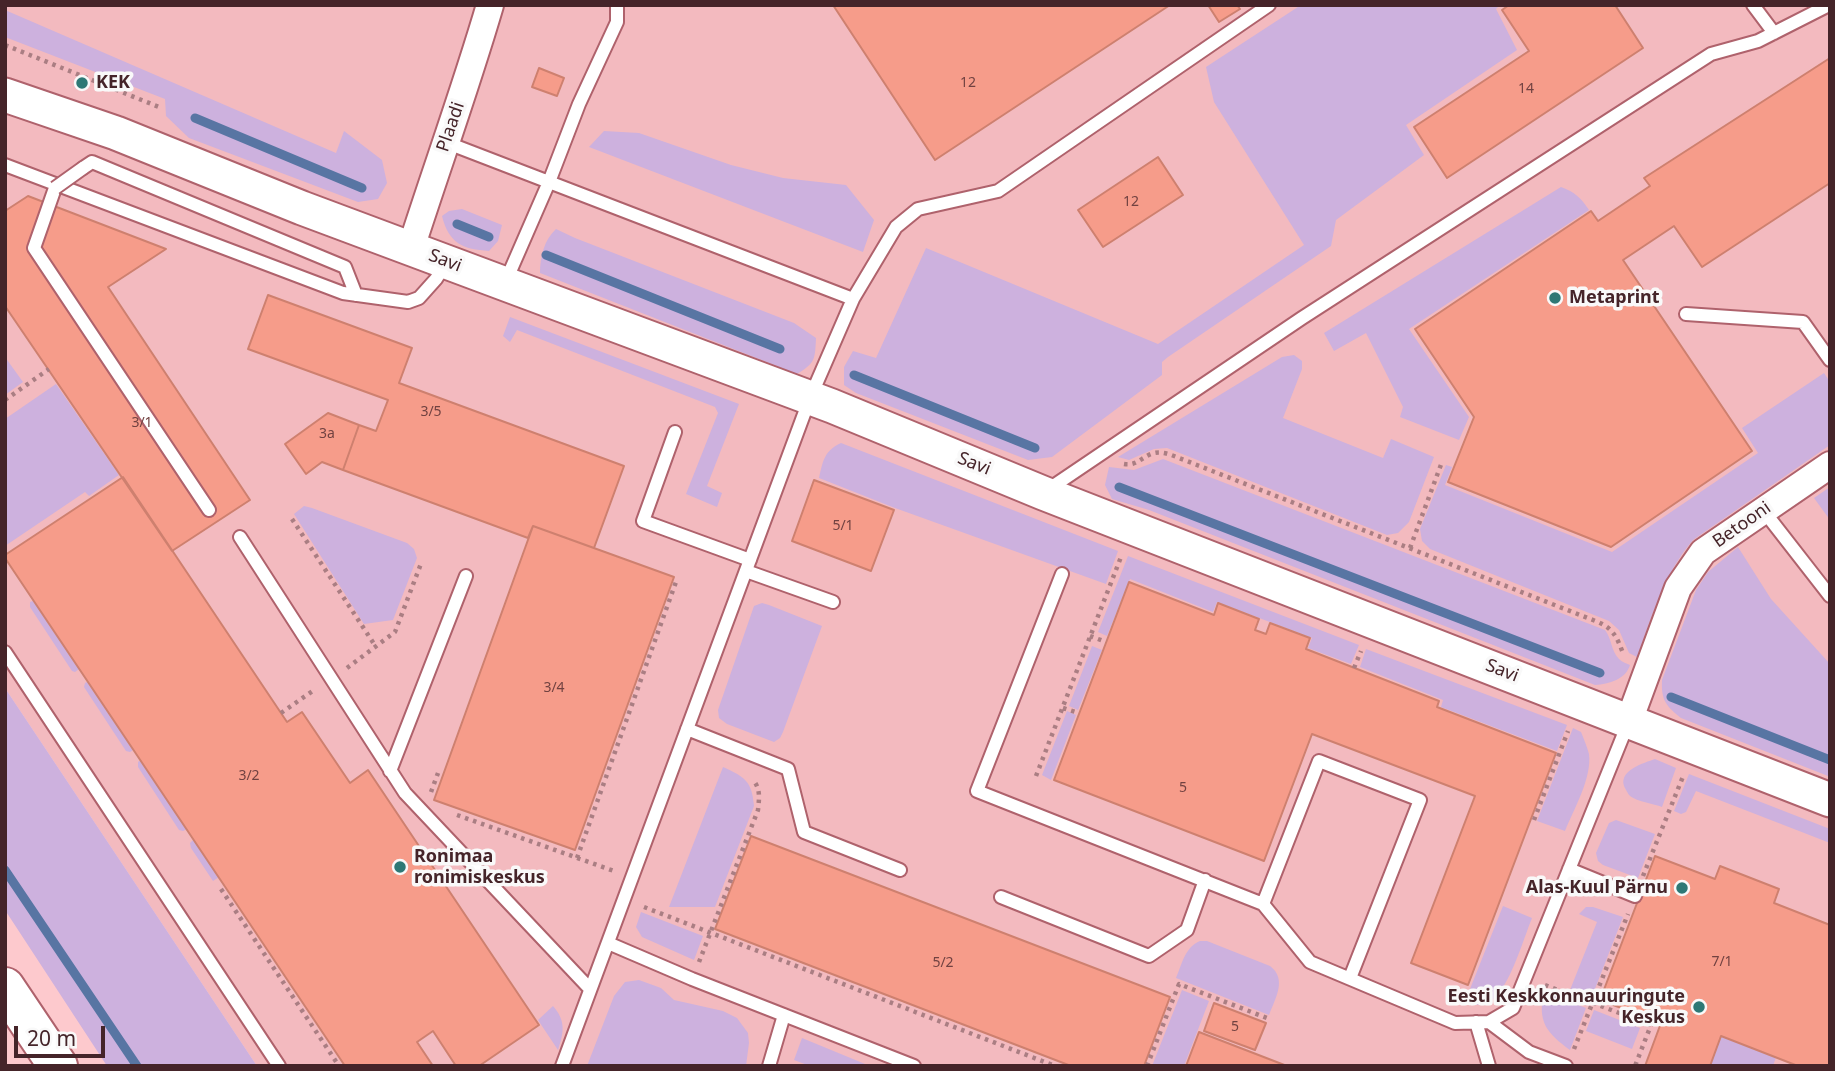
<!DOCTYPE html>
<html>
<head>
<meta charset="utf-8">
<style>
	body { margin:0 }
	#map { position:relative; width:1835px; height:1071px; overflow:hidden; background:#fdc9cd; font-family:"Noto Sans",sans-serif }
	canvas { display:block }
	.frame { position:absolute; inset:0; border:7px solid #452429; pointer-events:none }
	.scale { position:absolute; left:14px; top:1026px; width:91px; height:32px; box-sizing:border-box; border:4px solid #452429; border-top:0; padding-left:9px; font-size:21px; line-height:24px; white-space:nowrap; color:#452429; -webkit-text-stroke:5px #f9f9f9; paint-order:stroke }
</style>
</head>
<body>
<div id="map">
<canvas width="1835" height="1071"></canvas>
<div class="frame"></div>
<div class="scale">20 m</div>
</div>
<script>
const g = document.querySelector('canvas').getContext('2d');
g.lineJoin = 'round';
function fillPath(path, color) { g.fillStyle = color; g.fill(path, 'evenodd'); }
function stroke(path, color, width, dash) { g.strokeStyle = color; g.lineWidth = width; g.lineCap = dash ? 'butt' : 'round'; g.setLineDash(dash || []); g.stroke(path); }
function write(font, color, halo, rows, align = 'center') {
  g.font = font + ' "Noto Sans",sans-serif'; g.lineWidth = 7; g.setLineDash([]); g.textBaseline = 'middle'; g.strokeStyle = halo; g.fillStyle = color; for (const [text, x, y, turn = 0] of rows) {
    g.save(); g.translate(x, y); g.rotate((+turn || 0) * Math.PI / 180); g.textAlign = isNaN(turn) ? turn : align; if (halo) g.strokeText(text, 0, 0); g.fillText(text, 0, 0); g.restore();
  }
}
fillPath(new Path2D(`
	M5 5H1830V1066H257L5 688Z`), '#f3babf');
fillPath(new Path2D(`
	M1301 5H1500L1496 9 1517 50 1406 125 1424 155 1336 220 1331 246 1168 357 1162 362V375L1052 457 1028 460 856 393 844 385V367L853 351 876 358 926 248 1158 344 1304 245 1214 102 1206 67Z
	M5 10 336 153 344 131 382 160 387 183 378 199 358 202 189 138 166 116 165 99 5 37Z
	M604 131 639 133 731 165 783 178 846 185 874 220 863 252 589 147Z
	M1561 187C1575 192 1581 198 1589 210L1409 329 1469 417 1459 440 1400 417 1403 407 1366 333 1334 351 1324 333Z
	M462 209 502 225 498 241 489 251C463 249 449 244 442 216L449 211Z
	M556 229 575 238 794 323 816 338C815 360 815 363 797 374L540 273C540 257 544 240 556 229Z
	M510 317 739 404 707 486 722 493 717 507 686 494 718 413 715 407 517 330 510 342 503 336Z
	M1294 355 1302 361V369L1283 418 1383 458 1391 439 1434 457 1409 522 1398 533 1387 535 1167 448 1154 449 1129 460 1118 457 1282 357Z
	M5 357 23 382 5 395Z
	M1824 373 1830 382V445L1693 540C1664 574 1652 616 1637 657L1629 653 1619 630 1609 621 1430 549 1422 541 1420 529 1446 465 1452 467 1445 485 1612 552 1758 453 1742 428Z
	M56 384 119 475 89 496 85 492 5 546V419Z
	M841 443 1118 551 1106 584 895 508 819 478C823 461 824 451 841 443Z
	M1163 459 1605 630C1612 639 1611 651 1619 659 1622 662 1626 663 1630 665 1626 679 1609 684 1595 685L1149 510 1112 499 1105 485 1109 467 1134 470Z
	M1830 487V520L1814 498Z
	M304 506 312 508 407 543 414 549 417 558 393 620 364 624 294 514Z
	M1738 547 1771 599 1830 664V776H1828L1681 718C1666 706 1661 700 1662 680L1696 590 1708 572Z
	M1128 556 1359 645 1351 664 1308 648 1312 638 1217 602 1213 612 1130 579 1107 636 1098 632Z
	M33 601 79 669 75 672 72 671 30 607V602Z
	M762 603 769 605 822 626 783 732 780 738 774 742 727 724 719 718 718 710 754 606Z
	M1092 646 1102 650 1078 710 1069 706Z
	M1366 649 1567 725 1557 751 1441 707 1443 700 1360 667Z
	M87 682 133 750 130 752 126 751 84 687 85 683Z
	M5 688 257 1066H107L5 910Z
	M1067 711 1076 715 1051 780 1042 775Z
	M1573 728 1581 732C1584 739 1587 747 1589 754 1592 778 1574 809 1565 831L1537 821Z
	M1655 759 1676 768 1662 807C1654 804 1636 801 1630 796 1628 794 1625 788 1624 786 1619 770 1644 763 1655 759Z
	M141 760 187 829 183 831 179 830 138 767V762Z
	M723 767C745 777 752 781 754 806L715 907H669Z
	M1689 774 1830 829V843L1696 791 1686 812 1681 814 1674 811Z
	M1616 820 1655 834 1638 878 1603 865 1598 861 1596 853 1609 823Z
	M194 839 219 877 213 881 191 848 190 843Z
	M1503 906 1532 918C1523 940 1510 987 1491 1001 1483 1006 1473 1005 1464 1004Z
	M1586 907H1593L1623 917 1591 999 1570 990 1597 922 1579 914Z
	M641 912 703 936 694 960 642 937 636 927Z
	M1200 941H1207L1270 966C1287 979 1276 997 1269 1015L1176 978C1182 964 1185 947 1200 941Z
	M639 980 661 988 674 1000 723 1011 737 1018 748 1033 749 1043 746 1066H587L614 996 625 982Z
	M1182 990 1209 1001 1184 1066H1152Z
	M1544 992 1586 1008 1570 1050C1547 1033 1537 1022 1544 992Z
	M553 1006C566 1021 564 1032 558 1050L538 1020Z
	M1594 1010 1640 1028 1632 1049 1586 1031Z
	M1721 1036 1776 1057 1773 1066H1710Z
	M802 1038 870 1066H810L794 1060Z`), '#cdb1de');
stroke(new Path2D(`
	M195 118 362 188
	M457 224 489 237
	M546 255 780 349
	M854 375 1035 448
	M1119 487 1600 673
	M1671 697 1830 760
	M5 870 137 1066`), '#5875a3', 9);
const building = new Path2D(`
	M833 5H1170L935 160Z
	M1208 5H1237L1240 9 1219 22Z
	M1509 5H1615L1643 48 1447 178 1414 127 1529 51 1502 10Z
	M1830 58V183L1702 267 1674 226 1623 260 1752 451 1611 547 1448 482 1474 417 1415 329 1591 211 1598 221 1650 186 1644 178Z
	M539 68 564 78 557 96 532 87Z
	M1158 157 1183 195 1103 247 1078 210Z
	M28 196 166 249 108 287 250 500 172 551 5 306V211Z
	M268 295 412 348 399 383 624 466 594 548 533 526 528 538 343 470 359 425 376 431 388 400 248 349Z
	M328 413 359 425 343 470 322 462 306 474 285 444Z
	M123 477 287 722 302 712 350 783 368 770 539 1025 479 1066H456L433 1031 417 1042 433 1066H345L5 558V555Z
	M814 480 894 510 871 571 792 541Z
	M533 526 674 577 575 850 434 800Z
	M1129 582 1214 615 1218 603 1259 619 1255 630 1266 634 1270 623 1310 638 1306 649 1439 701 1437 707 1556 753 1468 985 1411 963 1475 796 1312 734 1264 861 1054 780Z
	M751 836 1170 997 1144 1066H1071L715 929Z
	M1655 856 1715 879 1720 866 1779 889 1774 903 1830 925V1066H1798L1721 1036 1710 1066H1645L1661 1023 1600 1000Z
	M1214 1003 1266 1023 1255 1050 1204 1031Z
	M1199 1032 1287 1066H1186Z`);
fillPath(building, '#f69c8a');
stroke(building, '#ce806f', 2);
const service = new Path2D(`
	M1753 5 1774 33
	M445 142 853 299 810 398 562 1066
	M5 165 343 293 408 302 419 298 436 279 446 263
	M83 168 92 162 345 267 356 295
	M55 188 34 248 209 510
	M505 283 549 182 579 104 617 22V5
	M853 299 896 227 918 209 998 191 1269 5
	M1686 314 1803 322 1830 360
	M675 432 643 521 750 560
	M1046 491 1302 318 1711 54 1758 41 1829 5
	M1763 510 1830 596
	M240 537 405 793 590 989
	M746 571 833 602
	M1062 574 977 791 1263 904 1310 962 1455 1023 1489 1022 1513 1008 1629 721
	M5 652 279 1066
	M687 729 788 769 804 832 900 870
	M390 771 466 576
	M1569 869 1635 896
	M1001 897 1149 956 1187 930 1205 880
	M1263 904 1319 761 1420 800 1350 978
	M608 943 692 979 914 1066
	M1476 1022 1489 1066
	M1489 1022 1529 1052 1566 1066
	M769 1066 784 1015`);
const minor = new Path2D(`
	M411 248C437 167 466 87 490 5
	M1629 721 1678 588 1703 552 1830 465`);
const tertiary = new Path2D(`
	M5 95 116 133 302 208 832 406 1043 493 1830 800`);
const trunk = new Path2D(`
	M5 987 58 1066`);
stroke(service, '#af626c', 16);
stroke(minor, '#af626c', 30);
stroke(tertiary, '#af626c', 37);
stroke(trunk, '#af626c', 42);
stroke(new Path2D(`
	M5 45 159 107
	M5 400 49 369
	M1124 464C1136 466 1141 458 1151 454 1159 451 1166 453 1174 456L1598 622C1614 629 1617 638 1623 653
	M292 519 376 647
	M1410 548 1442 462
	M1090 636 1106 642
	M347 668 395 632 422 561
	M1354 668 1361 651
	M1063 708 1079 713
	M281 713 314 690
	M1036 776 1121 557
	M431 792 438 773
	M457 815 614 871
	M1534 820 1568 731
	M577 858 677 579
	M1643 876 1684 774
	M221 889 339 1066
	M644 907 1055 1066
	M699 962 758 810C759 799 761 789 753 780
	M1545 985 1651 1025 1635 1066
	M1574 1049 1628 914
	M1147 1066 1179 984 1267 1018`), '#aa7e83', 4.5, [3.5, 5]);
stroke(service, '#fff', 12);
stroke(minor, '#fff', 26);
stroke(tertiary, '#fff', 33);
stroke(trunk, '#fff', 38);
const serviceBridge = new Path2D(`
	M55 188 83 168`);
stroke(serviceBridge, '#af626c', 16, []);
stroke(serviceBridge, '#fff', 12);
for (const [x, y, r, color] of [
	[82,83,7,"#2e7875"],
	[1555,298,7,"#2e7875"],
	[400,867,7,"#2e7875"],
	[1682,888,7,"#2e7875"],
	[1699,1007,7,"#2e7875"]
]) { const dot = new Path2D(); dot.arc(x, y, r, 0, 2 * Math.PI); g.fillStyle = color; g.fill(dot); stroke(dot, '#f9f9f9', 2.5); }
write('14px', '#714241', null, [
	["12",968,83],
	["14",1526,89],
	["12",1131,202],
	["3/5",431,412],
	["3/1",142,423],
	["3a",327,434],
	["5/1",843,526],
	["3/4",554,688],
	["3/2",249,776],
	["5",1183,788],
	["7/1",1722,962],
	["5/2",943,963],
	["5",1235,1027]
]);
write('bold 18px', '#452429', '#f9f9f9', [
	["KEK",96,83],
	["Metaprint",1569,298],
	["Ronimaa",414,857],
	["ronimiskeskus",414,878],
	["Alas-Kuul Pärnu",1668,888,"right"],
	["Eesti Keskkonnauuringute",1685,997,"right"],
	["Keskus",1685,1018,"right"]
], 'left');
write('18px', '#452429', '#f9f9f9', [
	["Plaadi",451,127,-71],
	["Savi",445,261,21],
	["Savi",974,464,22],
	["Betooni",1742,525,-35],
	["Savi",1502,671,21]
]);
</script>
</body>
</html>
